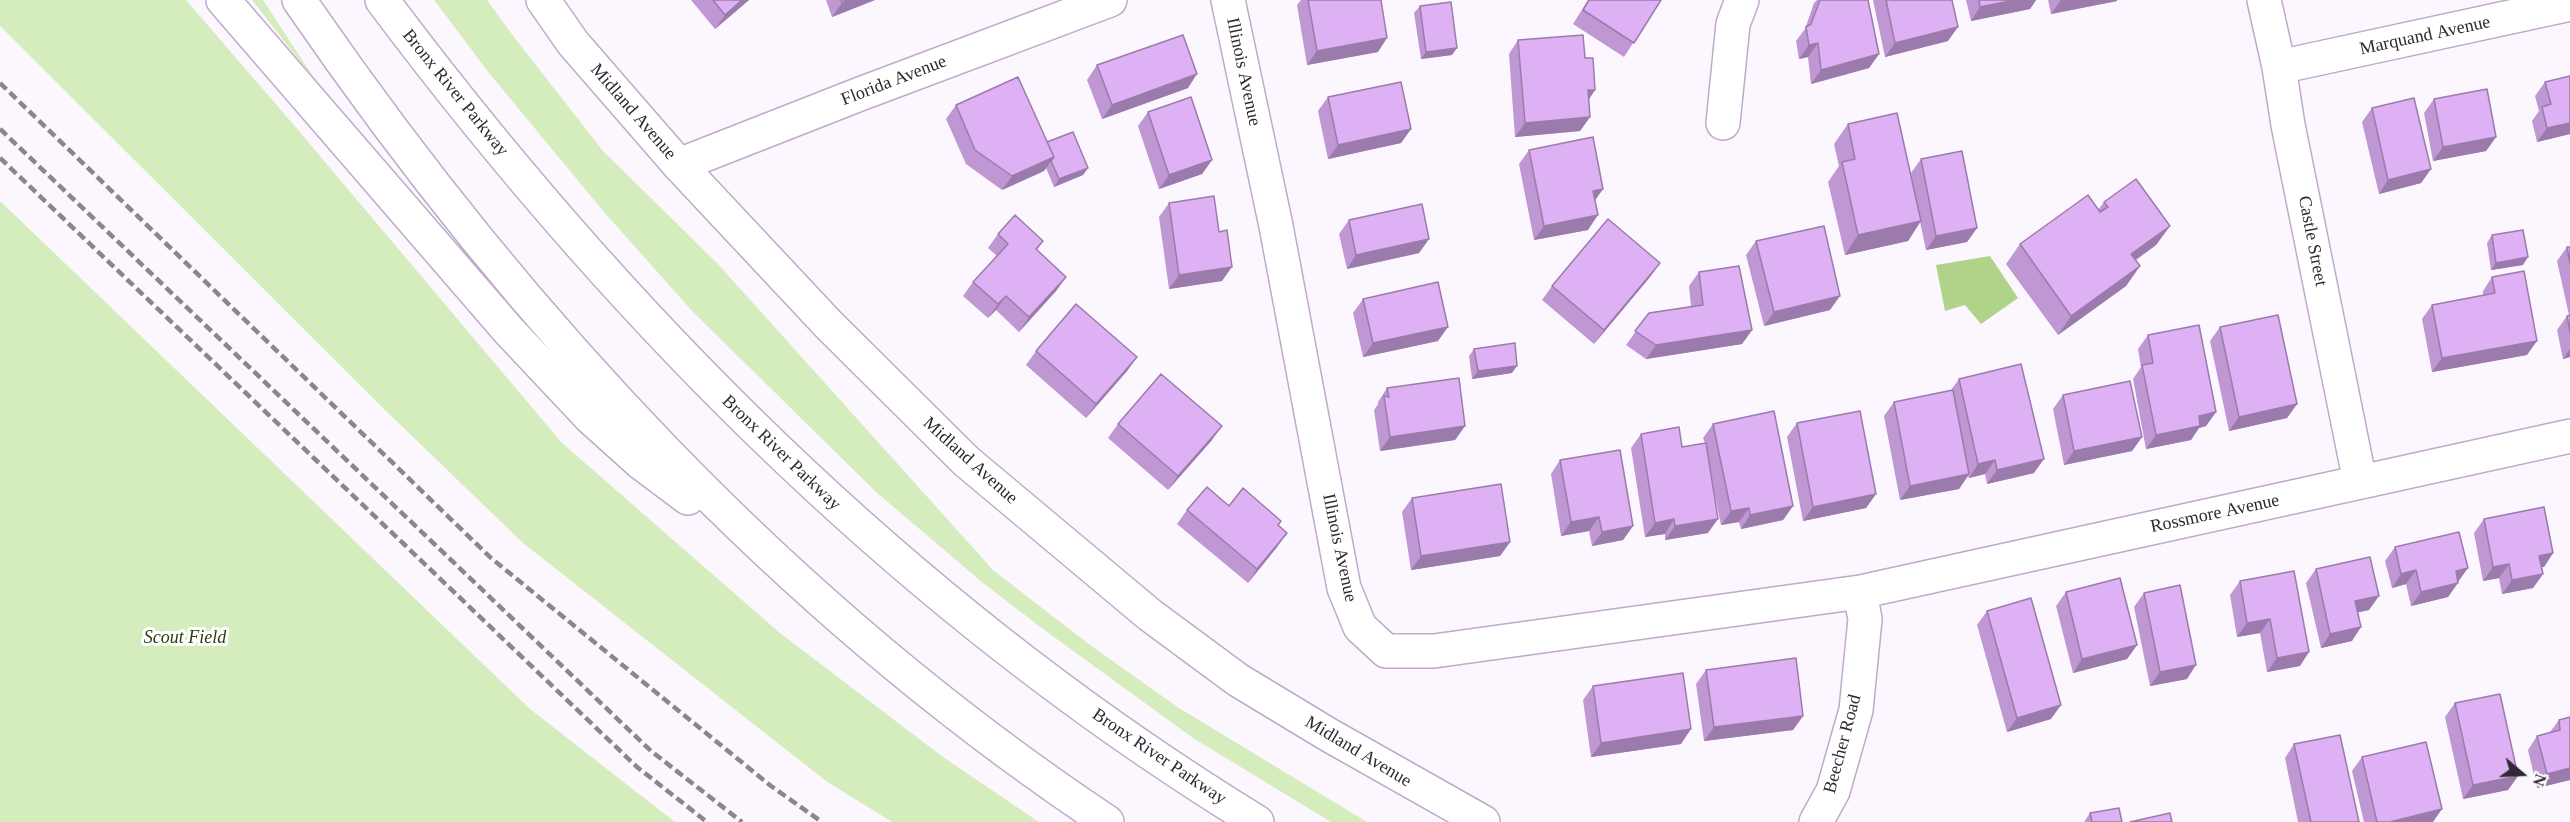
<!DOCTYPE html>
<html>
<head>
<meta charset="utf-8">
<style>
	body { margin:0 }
	#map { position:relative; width:2570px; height:822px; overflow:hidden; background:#fcf7fe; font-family:Georgia,serif }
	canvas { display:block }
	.north { position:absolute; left:2492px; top:744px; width:60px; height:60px; -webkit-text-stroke:4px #fff; paint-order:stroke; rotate:109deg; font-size:16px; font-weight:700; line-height:24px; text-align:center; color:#302834 }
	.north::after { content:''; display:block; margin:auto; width:21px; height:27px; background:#302834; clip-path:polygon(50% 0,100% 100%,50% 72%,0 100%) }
</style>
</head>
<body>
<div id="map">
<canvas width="2570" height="822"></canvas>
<div class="north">N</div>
</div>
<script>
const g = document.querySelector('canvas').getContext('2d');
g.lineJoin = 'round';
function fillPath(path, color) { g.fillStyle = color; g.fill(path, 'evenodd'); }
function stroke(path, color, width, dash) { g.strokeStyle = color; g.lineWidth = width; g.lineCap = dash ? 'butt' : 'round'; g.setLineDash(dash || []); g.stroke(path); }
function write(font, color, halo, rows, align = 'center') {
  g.font = font + ' Georgia,serif'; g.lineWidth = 6; g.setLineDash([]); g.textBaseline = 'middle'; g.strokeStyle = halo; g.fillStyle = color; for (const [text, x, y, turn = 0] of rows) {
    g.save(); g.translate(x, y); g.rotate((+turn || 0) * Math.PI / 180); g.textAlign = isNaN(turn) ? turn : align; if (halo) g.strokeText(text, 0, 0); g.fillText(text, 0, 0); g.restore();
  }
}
fillPath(new Path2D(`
	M0 0H186L293 124 562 443 780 633 943 757 1039 822H892L826 781 523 543 385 410 0 26Z
	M252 0H263L320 87Z
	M434 0H487L514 37 603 151 718 264 993 570 1090 645 1179 708 1367 822H1331L1193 738 1047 632 983 583 876 492 693 312 604 212 489 73Z
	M0 201 530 709 675 822H0Z`), '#d5edbd');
fillPath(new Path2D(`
	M1990 256 2018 298 1981 324 1965 305 1945 311 1936 265Z`), '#afd389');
const minor = new Path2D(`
	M1228 0 1276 226 1344 588 1360 627 1386 651H1434L1860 592 2570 436
	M2264 0 2279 67 2288 125 2360 482
	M2279 67 2570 4
	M1723 123 1733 24 1742 0
	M679 165 860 94 1110 0
	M1816 822 1833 791 1856 710 1865 619 1860 592`);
const tertiary = new Path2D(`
	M543 0 573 43 679 165 828 324 966 461 1150 615 1238 680 1329 735 1483 822`);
const motorway = new Path2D(`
	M223 0 509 331 590 417 640 462 688 498
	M299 0C517 318 785 608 1107 822
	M382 0C624 323 912 611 1257 822`);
stroke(minor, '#bfaac9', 36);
stroke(tertiary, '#bfaac9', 36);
stroke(motorway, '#bfaac9', 36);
stroke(minor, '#fff', 33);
stroke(tertiary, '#fff', 33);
stroke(motorway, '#fff', 33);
stroke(new Path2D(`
	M0 83 491 558 771 786 822 822
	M0 129 651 751 742 822
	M0 158 637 767 707 822`), '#8c858f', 4.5, [9, 4.5]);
fillPath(new Path2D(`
	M691 0H749L715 29Z
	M826 0H875L832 17Z
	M1301 0H1308L1378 52 1307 65 1297 5Z
	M1588 0H1661L1624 57 1573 24Z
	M1817 0H1868L1879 54 1869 68 1811 84 1808 57 1799 59 1796 41 1805 29 1814 3Z
	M1873 0H1952L1948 41 1885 57Z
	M1966 0H2036L2030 9 1971 21Z
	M2048 0H2117V1L2051 14Z
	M1420 6 1452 55 1421 59 1414 13Z
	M1518 40 1585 58 1595 90 1588 99 1590 117 1580 131 1515 137 1509 54Z
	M1097 65 1188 88 1102 119 1087 80Z
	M2545 82 2570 134 2537 142 2532 121 2539 111 2535 96Z
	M1328 97 1411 129 1401 143 1328 159 1318 111Z
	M2434 99 2496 137 2486 151 2433 161 2424 113Z
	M956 105 1047 142 1088 168 1083 175 1054 187 1046 168 1044 171 1002 190 966 164 946 119Z
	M2372 108 2431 169 2421 183 2379 194 2362 122Z
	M1148 112 1212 160 1202 174 1159 189 1138 126Z
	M1848 124 1914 189 1911 173 1921 159 1977 228 1967 242 1926 250 1920 222 1908 241 1845 255 1828 182 1839 166 1834 144Z
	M1529 150 1603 189 1595 200 1588 230 1534 240 1519 164Z
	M2104 202 2170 226 2156 245 2136 260 2140 266 2126 286 2058 335 2006 264 2020 244 2098 210Z
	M1169 203 1219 232 1222 281 1169 289 1159 217Z
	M1349 220 1429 239 1419 253 1347 269 1339 234Z
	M998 234 1043 241 1037 250 1066 277 1056 291 1019 332 996 310 988 318 963 296 973 282 997 256 988 248Z
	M2492 235 2523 265 2491 270 2487 243Z
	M1756 241 1830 310 1764 326 1746 255Z
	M2567 247H2570V357L2563 359 2557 330 2567 316 2569 315 2557 261Z
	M1699 272 1752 330 1742 344 1646 359 1626 345 1649 313 1691 306 1689 286Z
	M1650 277 1594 344 1542 300 1552 286Z
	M2492 277 2527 355 2432 372 2422 319 2432 305 2483 295V291Z
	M1363 299 1438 341 1363 357 1353 313Z
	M2220 327 2297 404 2287 418 2229 431 2210 341Z
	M2148 335 2216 412 2206 426 2199 428 2191 440 2146 449 2133 379 2141 367 2138 349Z
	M1474 349 1512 373 1472 379 1469 356Z
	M1036 351 1137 357 1127 371 1086 418 1026 365Z
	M1959 379 2034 473 1987 484 1985 474 1969 478 1968 476 1959 489 1900 500 1884 416 1894 402 1951 390Z
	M1387 388 1465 426 1455 440 1380 451 1374 410 1378 404V402Z
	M2063 395 2142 437 2132 451 2064 465 2053 409Z
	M1797 423 1876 494 1866 508 1803 521 1787 437Z
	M1118 424 1212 440 1168 490 1108 438Z
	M1713 424 1793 506 1783 520 1741 529 1739 522 1721 525 1711 477 1708 533 1665 540V534L1645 537 1631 448 1641 434 1682 447 1705 443 1703 438Z
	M1560 460 1633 526 1623 540 1592 546 1589 531 1561 536 1551 474Z
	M1412 498 1510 542 1500 556 1411 570 1402 512Z
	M1229 506 1278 525 1277 547 1248 583 1177 524 1187 510Z
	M2484 519 2553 553 2544 567H2542L2543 574 2533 588 2502 594 2499 578 2483 581 2474 533Z
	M2395 547 2458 582 2448 597 2411 606 2406 584 2392 588 2385 561Z
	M2316 569 2369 610 2358 612 2352 641 2321 648 2306 583Z
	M2294 571 2300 666 2267 672 2260 633 2237 637 2230 595 2240 581Z
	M2066 592 2137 645 2127 659 2073 673 2056 606Z
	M2144 593 2187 679 2150 686 2134 607Z
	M1987 611 2051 719 2007 732 1977 625Z
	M1706 670 1803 716 1793 730 1704 741 1696 684Z
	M1593 686 1681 744 1591 757 1583 700Z
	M2455 703 2518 776 2508 790 2463 799 2445 717Z
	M2559 720 2570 780 2537 788 2528 750 2537 736 2550 732Z
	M2294 744 2359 822H2298L2285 758Z
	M2362 757 2433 822H2364L2352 771Z
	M2090 813 2122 822H2084Z`), '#bf97d2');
fillPath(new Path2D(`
	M742 0H749L715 29 725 15Z
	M849 0H875L832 17 842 3Z
	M2015 0H2036L2030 9 1971 21 1980 7Z
	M2061 0H2117V1L2051 14Z
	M1958 27 1948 41 1885 57 1895 43Z
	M1387 38 1378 52 1307 65 1317 51Z
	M1818 43 1808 57 1799 59 1809 45Z
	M1457 48 1452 55 1421 59 1426 52Z
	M1879 54 1869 68 1811 84 1821 70Z
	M1197 74 1188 88 1102 119 1112 105Z
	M1588 90H1595L1586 104Z
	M1590 117 1580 131 1515 137 1525 123Z
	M2570 123V134L2537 142 2547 128Z
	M1411 129 1401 143 1328 159 1338 145Z
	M2496 137 2486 151 2433 161 2443 147Z
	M1054 157 1044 171 1002 190 1012 176Z
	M1212 160 1202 174 1159 189 1169 175Z
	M1088 168 1083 175 1054 187 1059 179Z
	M2431 169 2421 183 2379 194 2388 180Z
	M1603 189 1593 203V191Z
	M1598 215 1588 230 1534 240 1544 226Z
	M1921 221 1908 241 1845 255 1858 235Z
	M2170 226 2156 245 2117 273 2131 254Z
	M1977 228 1967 242 1926 250 1936 236Z
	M1429 239 1419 253 1347 269 1356 255Z
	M2528 257 2523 265 2491 270 2496 263Z
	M1660 263 1650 277 1594 344 1604 330Z
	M2140 266 2126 286 2058 335 2071 316Z
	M1232 267 1222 281 1169 289 1179 275Z
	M1066 277 1056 291 1019 332 1029 317Z
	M1006 296 996 310 988 318 998 304Z
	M1840 296 1830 310 1764 326 1774 312Z
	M1448 327 1438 341 1363 357 1373 343Z
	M1752 330 1742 344 1646 359 1656 345Z
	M2537 341 2527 355 2432 372 2442 358Z
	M2570 349V357L2563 359Z
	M1137 357 1127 371 1086 418 1096 404Z
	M1517 366 1512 373 1472 379 1478 371Z
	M2297 404 2287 418 2229 431 2239 417Z
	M2216 412 2206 426 2199 428 2191 440 2146 449 2156 435 2199 416Z
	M1222 426 1212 440 1168 490 1178 476Z
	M1465 426 1455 440 1380 451 1390 437Z
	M2142 437 2132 451 2064 465 2074 451Z
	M2044 459 2034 473 1987 484 1997 470Z
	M1995 460 1985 474 1969 478 1978 464Z
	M1969 474 1959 489 1900 500 1910 486Z
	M1876 494 1866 508 1803 521 1813 507Z
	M1793 506 1783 520 1741 529 1750 515Z
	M1749 508 1739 522 1721 525 1731 511Z
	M1599 517 1589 531 1561 536 1571 522Z
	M1674 519 1665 534 1645 537 1655 523Z
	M1718 519 1708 533 1665 540 1675 526Z
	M1633 526 1623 540 1592 546 1602 532Z
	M1287 533 1277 547 1248 583 1257 569Z
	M1510 542 1500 556 1411 570 1421 556Z
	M2553 553 2544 567 2529 570 2539 556Z
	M2509 564 2499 578 2483 581 2493 567Z
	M2468 568 2458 582 2456 571Z
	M2416 570 2406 584 2392 588 2401 574Z
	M2543 574 2533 588 2502 594 2512 580Z
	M2458 583 2448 597 2411 606 2421 592Z
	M2379 596 2369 610 2346 615 2355 601Z
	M2270 619 2260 633 2237 637 2247 623Z
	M2361 627 2352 641 2321 648 2330 634Z
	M2137 645 2127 659 2073 673 2082 659Z
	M2309 652 2300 666 2267 672 2277 658Z
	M2196 665 2187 679 2150 686 2160 672Z
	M2061 705 2051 719 2007 732 2017 718Z
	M1803 716 1793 730 1704 741 1714 727Z
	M1691 729 1681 744 1591 757 1601 743Z
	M2570 768V780L2537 788 2547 774Z
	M2518 776 2508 790 2463 799 2473 785Z
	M2442 809 2433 822H2390Z`), '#9b7bab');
const building = new Path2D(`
	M713 0H742L725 15Z
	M841 0H849L842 3Z
	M1308 0H1381L1387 38 1317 51Z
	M1589 0H1661L1634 43 1583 10Z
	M1820 0H1868L1879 54 1821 70 1818 43 1809 45 1806 27 1811 24Z
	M1886 0H1952L1958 27 1895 43Z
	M1979 0H2015L1980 7Z
	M1451 2 1457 48 1426 52 1420 6Z
	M1183 35 1197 74 1112 105 1097 65Z
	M1583 35 1585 58H1593L1595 90H1588L1590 117 1525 123 1518 40Z
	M2570 76V123L2547 128 2542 107 2551 104 2545 82Z
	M1018 77 1054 157 1012 176 975 150 956 105Z
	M1401 82 1411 129 1338 145 1328 97Z
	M2487 89 2496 137 2443 147 2434 99Z
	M1191 97 1212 160 1169 175 1148 112Z
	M2414 98 2431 169 2388 180 2372 108Z
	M1897 113 1921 221 1858 235 1842 162 1855 159 1848 124Z
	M1073 132 1088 168 1059 179 1051 161 1054 157 1047 142Z
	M1593 137 1603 189 1593 191 1598 215 1544 226 1529 150Z
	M1962 151 1977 228 1936 236 1921 159Z
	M2136 179 2170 226 2131 254 2140 266 2071 316 2020 244 2088 195 2100 212 2108 207 2104 202Z
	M1214 196 1219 232 1227 230 1232 267 1179 275 1169 203Z
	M1422 204 1429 239 1356 255 1349 220Z
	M1015 215 1043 241 1036 249 1066 277 1029 317 1006 296 998 304 973 282 1008 244 998 234Z
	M1608 219 1660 263 1604 330 1552 286Z
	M1824 226 1840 296 1774 312 1756 241Z
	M2523 230 2528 257 2496 263 2492 235Z
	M2567 247H2570V263Z
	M1739 266 1752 330 1656 345 1635 331 1649 313 1703 305 1699 272Z
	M2524 271 2537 341 2442 358 2432 305 2495 293 2492 277Z
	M1438 282 1448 327 1373 343 1363 299Z
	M1076 304 1137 357 1096 404 1036 351Z
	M2278 315 2297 404 2239 417 2220 327Z
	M2570 315V332L2567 316Z
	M2199 325 2216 412 2199 416 2200 426 2156 435 2142 365 2153 363 2148 335Z
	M1515 343 1517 366 1478 371 1474 349Z
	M2021 364 2044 459 1997 470 1995 460 1978 464 1959 379Z
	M1161 374 1222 426 1178 476 1118 424Z
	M1459 378 1465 426 1390 437 1384 396 1389 397 1387 388Z
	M2130 381 2142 437 2074 451 2063 395Z
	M1953 390 1969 474 1910 486 1894 402Z
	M1774 411 1793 506 1750 515 1749 508 1731 511 1713 424Z
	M1860 411 1876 494 1813 507 1797 423Z
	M1679 427 1682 447 1706 443 1718 519 1675 526 1674 519 1655 523 1641 434Z
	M1620 450 1633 526 1602 532 1599 517 1571 522 1560 460Z
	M1501 484 1510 542 1421 556 1412 498Z
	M1207 487 1229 506 1243 488 1281 521 1278 525 1287 533 1257 569 1187 510Z
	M2544 507 2553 553 2539 556 2543 574 2512 580 2509 564 2493 567 2484 519Z
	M2459 532 2468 568 2456 571 2458 583 2421 592 2416 570 2401 574 2395 547Z
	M2370 557 2379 596 2355 601 2361 627 2330 634 2316 569Z
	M2294 571 2309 652 2277 658 2270 619 2247 623 2240 581Z
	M2120 578 2137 645 2082 659 2066 592Z
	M2180 585 2196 665 2160 672 2144 593Z
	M2031 598 2061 705 2017 718 1987 611Z
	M1796 658 1803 716 1714 727 1706 670Z
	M1683 673 1691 729 1601 743 1593 686Z
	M2500 694 2518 776 2473 785 2455 703Z
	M2570 717V768L2547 774 2537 736 2560 730 2559 720Z
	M2340 735 2359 822H2311L2294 744Z
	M2426 742 2442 809 2390 822H2377L2362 757Z
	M2119 808 2122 822H2092L2090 813Z
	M2170 813 2172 822H2130Z`);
fillPath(building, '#deb0f4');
stroke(building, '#9b7bab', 1.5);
write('18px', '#302834', '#fff', [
	["Marquand Avenue",2425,36,-12],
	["Illinois Avenue",1243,72,78],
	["Florida Avenue",894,81,-21],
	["Bronx River Parkway",455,93,51],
	["Midland Avenue",633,112,49],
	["Castle Street",2312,241,79],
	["Bronx River Parkway",781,453,44],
	["Midland Avenue",970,461,42],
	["Rossmore Avenue",2215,514,-12],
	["Illinois Avenue",1339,548,78],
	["Beecher Road",1843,744,-75],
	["Midland Avenue",1358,752,31],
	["Bronx River Parkway",1159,757,34]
]);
write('italic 18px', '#293f09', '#fff', [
	["Scout Field",185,638]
]);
</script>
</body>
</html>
